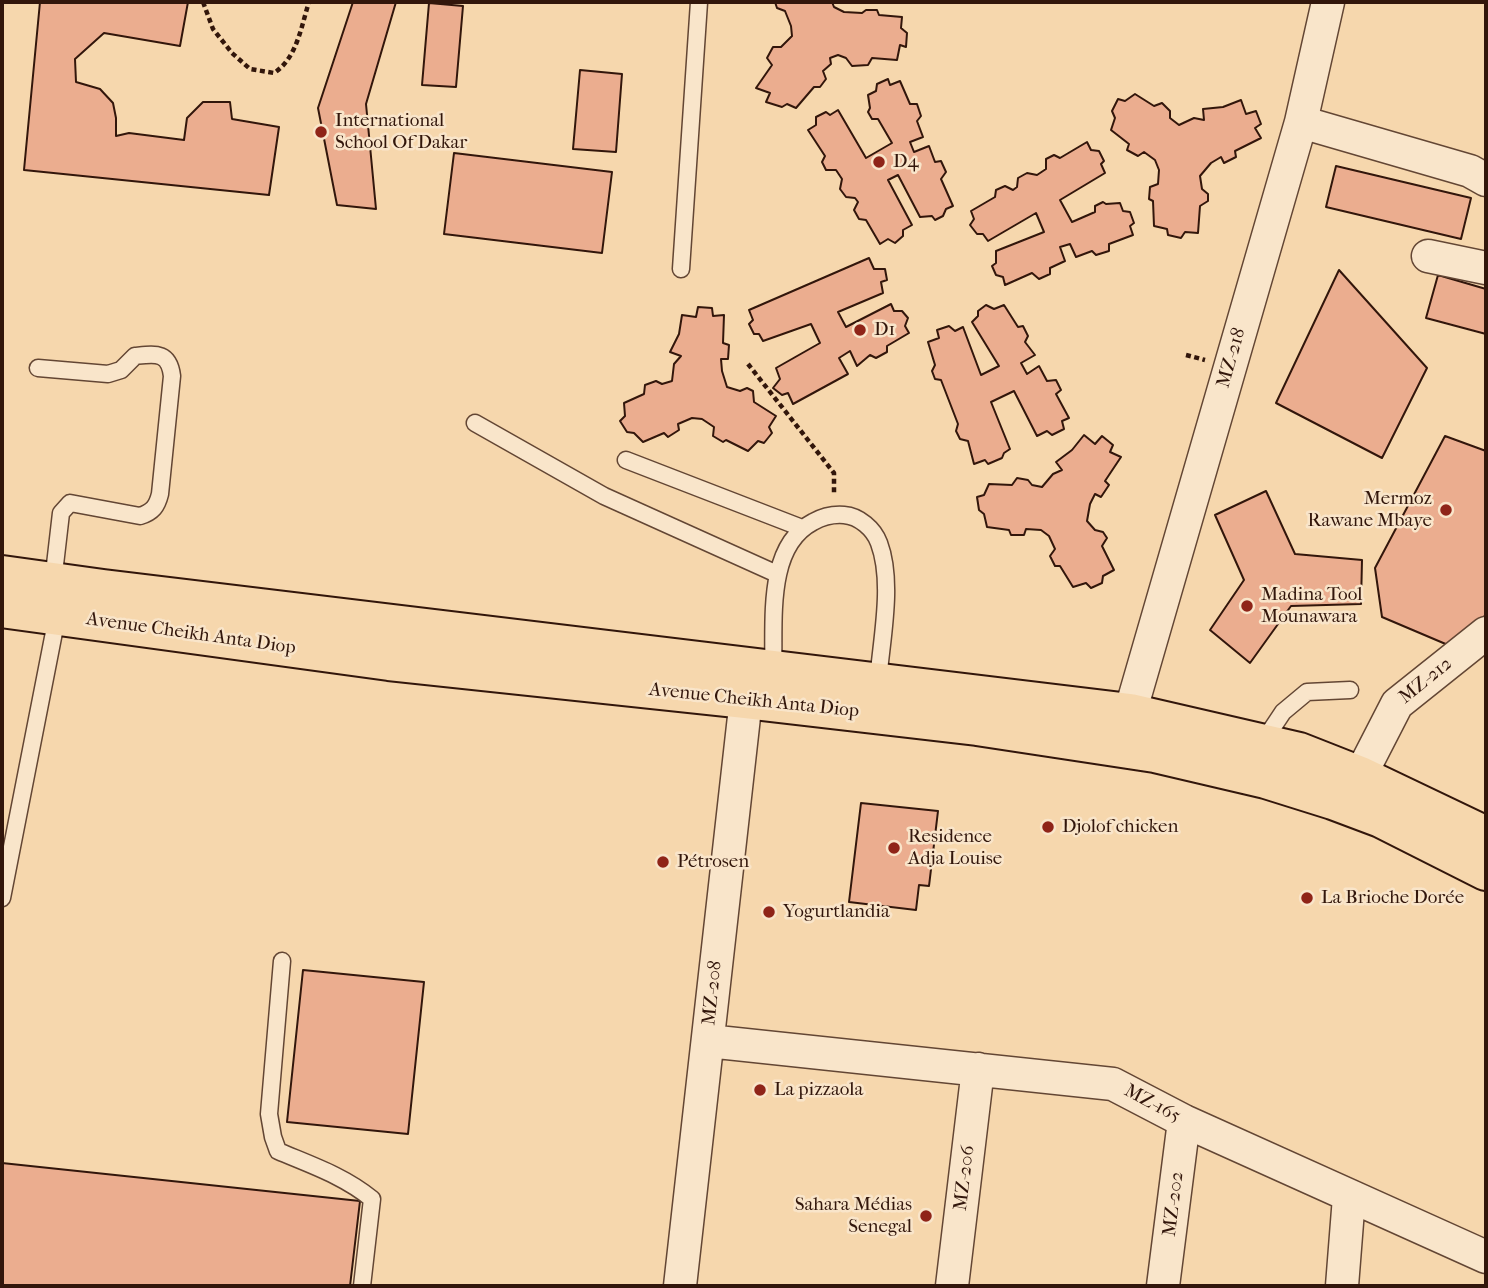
<!DOCTYPE html>
<html>
<head>
<meta charset="utf-8">
<style>
	body { margin:0 }
	#map { position:relative; width:1488px; height:1288px; overflow:hidden; background:#f6d7ad; font-family:"IM FELL French Canon",serif }
	canvas { display:block }
	.frame { position:absolute; inset:0; border:4px solid #32160b; pointer-events:none }
</style>
</head>
<body>
<div id="map">
<canvas width="1488" height="1288"></canvas>
<div class="frame"></div>
</div>
<script>
const g = document.querySelector('canvas').getContext('2d');
g.lineJoin = 'round';
function fillPath(path, color) { g.fillStyle = color; g.fill(path, 'evenodd'); }
function stroke(path, color, width, dash) { g.strokeStyle = color; g.lineWidth = width; g.lineCap = dash ? 'butt' : 'round'; g.setLineDash(dash || []); g.stroke(path); }
function write(font, color, halo, rows, align = 'center') {
  g.font = font + ' "IM FELL French Canon",serif'; g.lineWidth = 5; g.setLineDash([]); g.textBaseline = 'middle'; g.strokeStyle = halo; g.fillStyle = color; for (const [text, x, y, turn = 0] of rows) {
    g.save(); g.translate(x, y); g.rotate((+turn || 0) * Math.PI / 180); g.textAlign = isNaN(turn) ? turn : align; if (halo) g.strokeText(text, 0, 0); g.fillText(text, 0, 0); g.restore();
  }
}
const building = new Path2D(`
	M40 2H188L180 46 104 33 75 59 76 82 100 89 113 103 116 118V136L129 133 184 140 187 118 203 102H230L232 119 279 127 269 195 24 170Z
	M353 2H396L366 104 376 209 337 205 318 108Z
	M775 2H832L834 7 844 12 862 13 866 10H877L879 15 902 17 901 28 907 33 906 47 900 45 897 60 872 58 868 65 852 66 846 58 838 55 830 58 831 64 823 71 826 79 820 87H814L796 108 787 104 782 107 766 102 770 93 756 88 772 65 767 58 773 47H781L792 36 791 26 785 11 777 8Z
	M429 3 463 6 456 87 422 85Z
	M580 70 622 74 616 152 573 149Z
	M888 79 890 85 900 81 910 104H917L921 116 917 121 923 137 910 142 914 152 929 146 935 162 941 161 946 172 941 179 953 206 946 209 943 216 935 220 932 216 920 217 898 175 888 180 912 225 903 230V236L895 243 888 239 880 244 866 220 859 219 854 210 858 202 855 198 846 197 840 189 842 179 836 170H826L822 162 825 156 808 130 816 125V117L826 112 830 115 838 110 866 158 892 143 878 119H872L868 112 870 108 868 95 876 91 877 84Z
	M1135 94 1154 106 1162 103 1170 111V118L1179 125 1194 118 1204 120 1203 109 1223 107 1241 100 1246 114 1256 111 1261 124 1255 128 1261 138 1235 151 1236 157 1224 163 1221 157 1211 163 1200 176 1202 189 1208 194V201L1200 206 1198 233 1185 232 1181 238 1168 235 1167 229 1154 226 1153 201 1149 199 1150 187 1158 184 1159 170 1155 160 1144 152 1138 156 1127 150 1129 144 1111 130 1115 118 1112 111 1118 99 1125 101Z
	M1087 142 1091 150 1099 151 1104 161 1101 164 1105 173 1060 200 1072 222 1095 212V206L1103 202 1106 204 1120 203 1123 211 1130 212 1134 223 1130 226 1133 235 1109 244V251L1096 255 1092 251 1076 257 1070 244 1060 247 1065 261 1050 268V274L1039 279 1032 273 1005 285 1003 277 996 275 992 266 996 263V251L1044 232 1036 213 988 241 983 234H977L970 225 974 219 971 211 995 197 996 190 1005 186 1013 190 1017 187 1018 178 1027 173 1037 175 1046 169V159L1054 155 1060 158Z
	M454 153 612 172 602 253 444 234Z
	M1336 166 1471 198 1461 239 1326 207Z
	M869 258 874 269H885L887 280 881 282 883 293 838 312 846 327 891 304 894 311H902L908 318 905 326 909 333 887 346V352L876 358 870 355 857 366 850 351 839 358 848 374 793 404 788 393 782 395 773 388 780 379 776 368 820 343 811 324 763 341 759 334H754L749 324 753 320 749 310Z
	M1339 270 1427 368 1382 458 1276 403Z
	M1438 275 1486 289V334L1426 318Z
	M986 305 994 309 1004 305 1018 327 1023 326 1028 336 1025 342 1035 355 1021 363 1027 374 1039 366 1047 381 1056 380 1061 390 1056 394 1069 418 1062 421 1064 429 1052 435 1047 431 1037 436 1014 391 991 402 1010 449 1004 453 1002 458 988 464 985 460 974 464 968 441 960 439 956 431 958 424 941 380 935 379 932 371 935 365 928 342 939 338 937 330 949 326 955 331 963 327 981 375 999 366 972 322 978 316V311Z
	M698 307 712 308 713 316 724 315 723 343 729 345 728 359H721L722 371 727 387 740 391 747 388 753 391 754 402 776 416 769 427 772 433 764 443 758 441 748 451 726 440 723 442 713 436 714 427 702 419 692 418 678 424 679 430 668 437 664 433 643 442 634 433 627 432 620 421 625 416 624 403 644 394 645 385 656 381 662 384 672 381 674 364 681 356 670 352 679 334 682 315 696 317Z
	M1084 435 1095 444 1102 436 1113 445 1110 452 1121 457 1105 481 1109 485 1101 497 1095 494 1090 504 1087 521 1095 530 1103 532 1107 538 1102 546 1114 570 1103 576 1102 583 1091 588 1086 583 1073 587 1060 566H1055L1050 556 1055 549 1049 536 1041 530 1026 529 1024 535H1011L1009 530 987 527 984 514 979 510 977 497 984 495 989 484 1012 485 1017 478 1028 480 1032 485 1042 487 1053 474 1062 470 1056 462 1072 450Z
	M1445 436 1486 451V615L1448 645 1382 617 1375 568Z
	M1266 491 1295 554 1362 560 1361 604 1291 606 1250 663 1210 630 1244 580 1215 515Z
	M861 803 938 811 929 886 919 885 916 910 849 902Z
	M303 970 424 982 408 1134 287 1122Z
	M2 1163 360 1201 350 1286H2Z`);
fillPath(building, '#ebad8f');
stroke(building, '#32160b', 2);
const lane = new Path2D(`
	M681 269 699 2
	M38 368 108 374 121 370 135 356C155 354 169 351 172 376L160 494C157 506 153 512 140 516L70 503 61 513 53 582
	M475 423 604 496 777 574
	M626 460 802 528
	M773 670C775 623 765 547 813 522 822 517 832 514 844 515 859 516 874 529 879 543 894 583 881 641 878 682
	M1263 742 1283 712 1307 692 1350 690
	M2 898 57 617
	M282 961 269 1114 273 1137 278 1151C311 1165 344 1176 372 1199L362 1286`);
const street = new Path2D(`
	M1301 122 1470 171 1486 180
	M1428 256 1486 268
	M1130 713 1301 122 1328 2
	M1360 776 1397 704 1486 633
	M708 1041 1113 1084 1184 1121 1486 1257
	M680 1286 746 699
	M952 1286 978 1069
	M1163 1286 1184 1121
	M1342 1286 1349 1197`);
const primary = new Path2D(`
	M2 575 103 589 1130 713 1299 752 1360 776 1486 836
	M2 608 389 661 746 699 977 726 1155 753 1266 779 1333 800 1381 818 1486 871`);
stroke(lane, '#634634', 19);
stroke(street, '#634634', 35);
stroke(primary, '#32160b', 42);
stroke(new Path2D(`
	M203 2 213 29 232 53 250 69 274 73C297 58 301 27 309 2
	M1186 355 1205 360
	M748 364 834 473V495`), '#32160b', 4.5, [5, 3.5]);
stroke(lane, '#f9e5ca', 16);
stroke(street, '#f9e5ca', 32);
stroke(primary, '#f6d7ad', 38);
for (const [x, y, r, color] of [
	[321,132,7,"#8f2418"],
	[879,162,7,"#8f2418"],
	[860,330,7,"#8f2418"],
	[1446,510,7,"#8f2418"],
	[1247,606,7,"#8f2418"],
	[1048,827,7,"#8f2418"],
	[894,848,7,"#8f2418"],
	[663,862,7,"#8f2418"],
	[1307,898,7,"#8f2418"],
	[769,912,7,"#8f2418"],
	[760,1090,7,"#8f2418"],
	[926,1216,7,"#8f2418"]
]) { const dot = new Path2D(); dot.arc(x, y, r, 0, 2 * Math.PI); g.fillStyle = color; g.fill(dot); stroke(dot, '#f9e5ca', 2.5); }
write('19px', '#32160b', '#f9e5ca', [
	["International",335,121],
	["School Of Dakar",335,143],
	["D4",893,162],
	["D1",874,330],
	["Mermoz",1432,499,"right"],
	["Rawane Mbaye",1432,521,"right"],
	["Madina Tool",1261,595],
	["Mounawara",1261,617],
	["Djolof chicken",1062,827],
	["Residence",908,837],
	["Adja Louise",908,859],
	["Pétrosen",677,862],
	["La Brioche Dorée",1321,898],
	["Yogurtlandia",783,912],
	["La pizzaola",774,1090],
	["Sahara Médias",912,1205,"right"],
	["Senegal",912,1227,"right"]
], 'left');
write('19px', '#32160b', '#f9e5ca', [
	["MZ-218",1232,358,-74],
	["Avenue Cheikh Anta Diop",191,634,8],
	["MZ-212",1426,681,-39],
	["Avenue Cheikh Anta Diop",754,701,6],
	["MZ-208",713,993,-84],
	["MZ-165",1152,1104,28],
	["MZ-206",965,1178,-83],
	["MZ-202",1174,1204,-83]
]);
</script>
</body>
</html>
